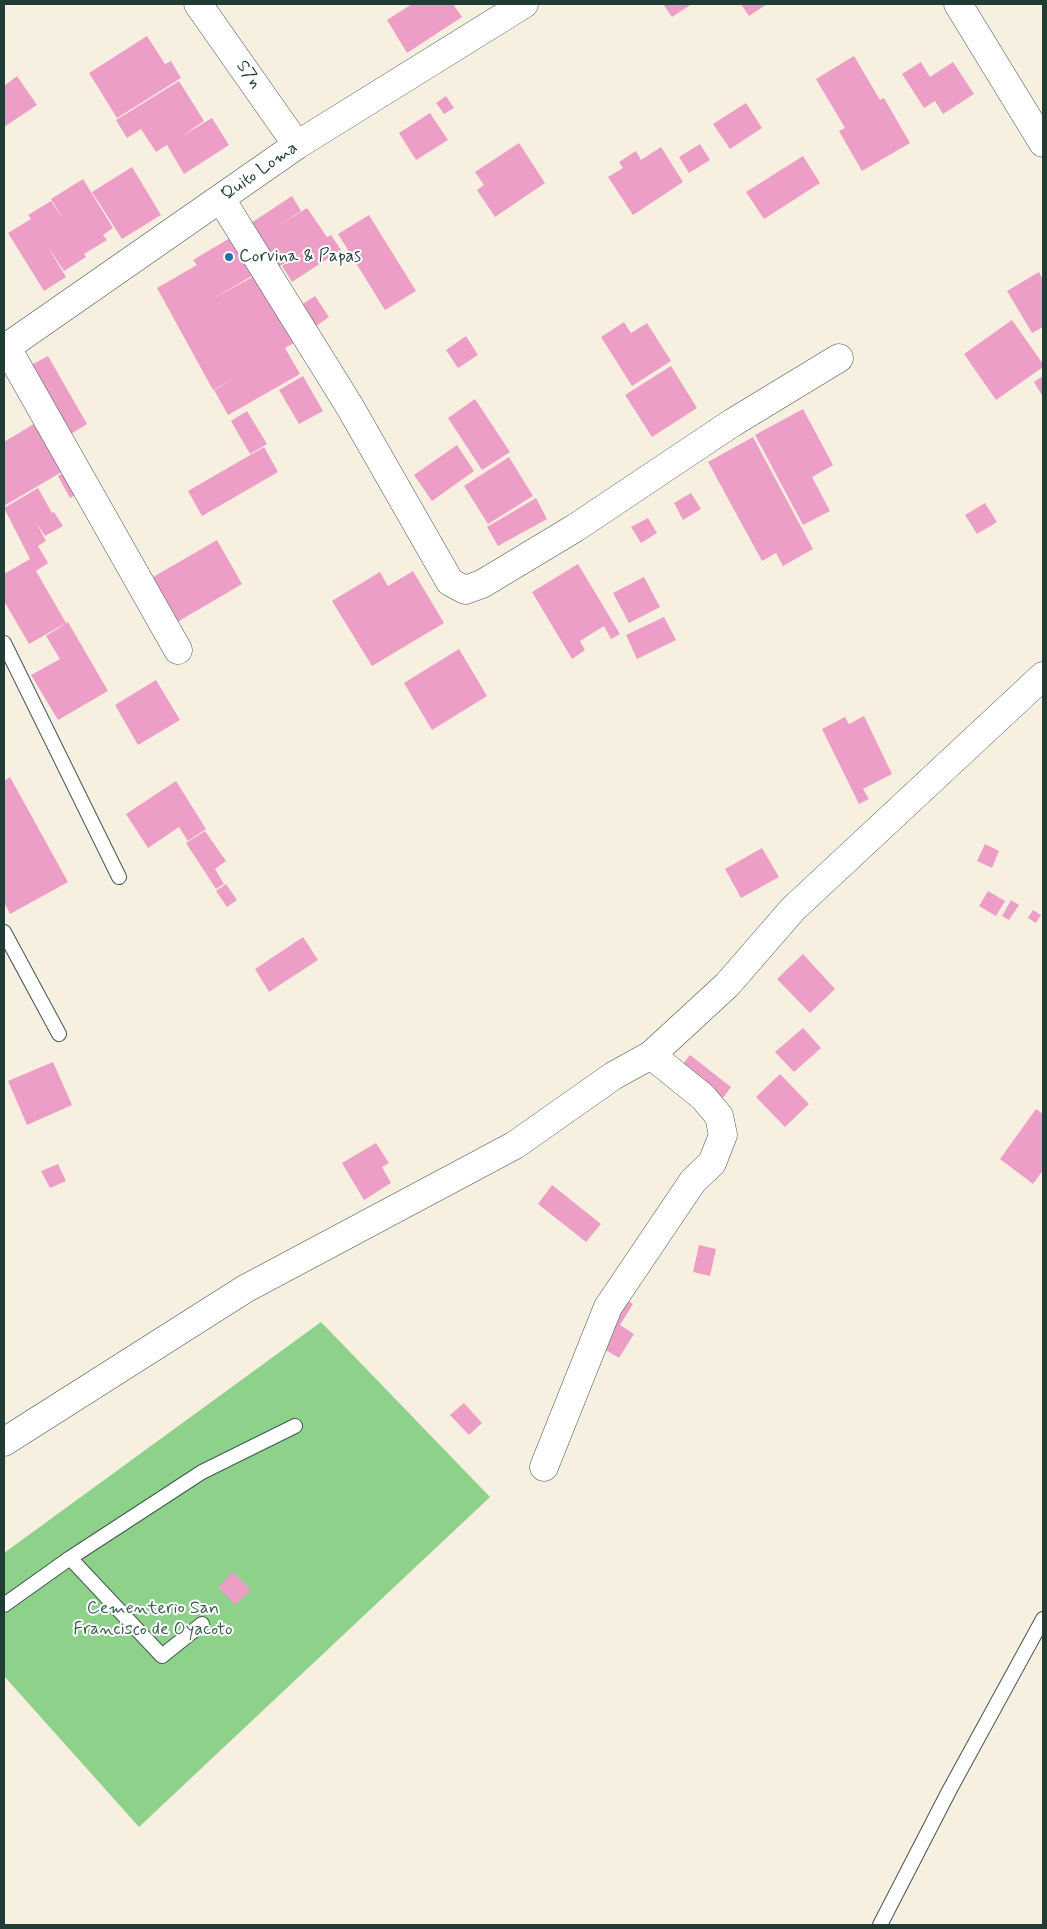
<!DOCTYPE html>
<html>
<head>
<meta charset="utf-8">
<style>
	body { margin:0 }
	#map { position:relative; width:1047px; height:1929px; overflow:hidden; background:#f7f0e0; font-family:Mynerve,sans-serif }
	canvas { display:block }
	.frame { position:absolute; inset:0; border:5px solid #1f3d34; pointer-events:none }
</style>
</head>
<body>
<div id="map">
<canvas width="1047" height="1929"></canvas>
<div class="frame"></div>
</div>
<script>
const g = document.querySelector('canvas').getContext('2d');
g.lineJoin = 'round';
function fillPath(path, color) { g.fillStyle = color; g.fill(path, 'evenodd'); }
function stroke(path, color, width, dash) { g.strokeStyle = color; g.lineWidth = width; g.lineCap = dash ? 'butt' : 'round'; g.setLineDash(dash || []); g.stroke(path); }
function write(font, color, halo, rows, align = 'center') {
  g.font = font + ' Mynerve,sans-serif'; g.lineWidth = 4; g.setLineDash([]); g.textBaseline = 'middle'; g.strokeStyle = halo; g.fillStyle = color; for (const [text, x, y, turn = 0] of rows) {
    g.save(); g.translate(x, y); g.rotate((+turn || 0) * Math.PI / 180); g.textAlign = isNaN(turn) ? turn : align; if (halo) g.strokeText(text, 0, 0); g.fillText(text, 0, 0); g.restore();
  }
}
fillPath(new Path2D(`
	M321 1322 490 1497 139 1827 4 1676V1553Z`), '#8dd18b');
fillPath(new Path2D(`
	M412 4H453L462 17 407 53 387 20Z
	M663 4H692L672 17Z
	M741 4H767L749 16Z
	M147 36 165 64 171 61 181 78 117 118 89 73Z
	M854 56 880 100 884 98 910 143 862 171 839 131 845 128 816 79Z
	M921 62 930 77 953 62 974 94 943 114 935 101 924 108 902 74Z
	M17 76 37 105 4 127V86Z
	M179 81 204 121 182 136 212 118 229 145 184 174 167 145 156 152 141 129 127 138 116 120Z
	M446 96 454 108 444 114 436 103Z
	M746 103 762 128 730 149 713 124Z
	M430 113 448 140 416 160 399 133Z
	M519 143 545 183 495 217 477 190 484 185 475 172Z
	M700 144 710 160 689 173 679 157Z
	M661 147 683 182 633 215 608 177 623 168 619 162 636 151 641 160Z
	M803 156 820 183 764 219 746 192Z
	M132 167 161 215 122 239 92 192Z
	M83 179 113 228 103 235 107 240 84 254 86 257 64 271 46 244 66 277 44 291 8 233 31 219 28 215 51 201 64 220 51 199Z
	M292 196 301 211 274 228 307 208 327 237 331 235 341 250 292 282 282 266 305 251 278 267 248 225Z
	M369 215 416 291 385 310 338 234Z
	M235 235 257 273 211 300 256 275 296 342 285 348 300 374 228 415 214 390 240 375 213 390 157 288 197 265 193 260Z
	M1039 272 1043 280V327L1032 333 1007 291Z
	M315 296 329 317 315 327 301 305Z
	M1012 320 1043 364V367L996 400 964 354Z
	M624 322 631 333 647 323 671 361 632 386 601 337Z
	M466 336 478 355 458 368 446 350Z
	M48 356 87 424 66 437 26 368Z
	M671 366 697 408 652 437 625 395Z
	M303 376 323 411 299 424 279 390Z
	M1043 376V397L1034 382Z
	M475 399 510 452 482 470 448 418Z
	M803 409 833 465 812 477 830 511 803 525 755 435Z
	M247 411 267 444 250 454 231 421Z
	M37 422 65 470 4 506V442Z
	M753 437 813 549 783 566 776 553 762 561 708 462Z
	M457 445 474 471 432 501 414 475Z
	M264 447 278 472 202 516 188 491Z
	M509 457 533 496 488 524 464 486Z
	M69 470 81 492 70 498 58 476Z
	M38 488 52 513 54 512 63 526 45 536 36 522 46 541 38 546 48 563 36 571 66 623 29 644 4 601V574L30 559 4 508Z
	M691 493 701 509 683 520 674 503Z
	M536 498 547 519 498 546 487 527Z
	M985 503 997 522 977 534 965 515Z
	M648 518 657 533 641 543 631 527Z
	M217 540 242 584 174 624 148 580Z
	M578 564 620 634 611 639 604 626 580 641 585 650 572 659 532 592Z
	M413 571 444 623 372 666 332 601 380 572 388 586Z
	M644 577 660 607 629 623 613 593Z
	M664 617 676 640 637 659 626 635Z
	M68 622 108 691 58 720 31 675 60 659 46 636Z
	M459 649 487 696 432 730 404 683Z
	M156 680 180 720 138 745 115 705Z
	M864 716 892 774 863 789 869 799 859 804 822 729 845 717 849 724Z
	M10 777 68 882 10 914 4 902V781Z
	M176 781 206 829 188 841 179 827 148 848 126 814Z
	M205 831 226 861 215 869 224 884 216 889 186 843Z
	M985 844 999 851 992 868 977 861Z
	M762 848 779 877 741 898 725 869Z
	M226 884 237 900 227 907 216 891Z
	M988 891 1005 901 996 916 979 906Z
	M1011 900 1019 905 1009 920 1002 916Z
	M1033 910 1041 915 1036 923 1028 918Z
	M303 937 318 960 269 992 255 969Z
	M803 954 835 989 810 1013 777 979Z
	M803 1028 821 1048 794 1072 775 1052Z
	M690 1055 731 1087 723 1098 682 1065Z
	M53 1062 72 1105 27 1125 8 1081Z
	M780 1074 809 1104 785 1127 756 1097Z
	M1036 1109 1043 1114V1170L1033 1184 1000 1159Z
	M376 1143 389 1163 382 1167 391 1183 364 1200 342 1163Z
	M58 1164 66 1181 50 1188 41 1171Z
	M552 1185 601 1224 586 1242 538 1204Z
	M699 1245 716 1249 710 1276 693 1272Z
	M623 1298 633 1304 620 1325 634 1334 619 1358 594 1343Z
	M464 1403 482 1423 469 1435 450 1415Z
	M233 1572 251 1590 235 1605 218 1587Z`), '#ed9ec7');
const lane = new Path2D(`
	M4 643 119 877
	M4 932 59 1034
	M70 1558 162 1656 202 1624
	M4 1605 70 1558 202 1472 295 1426
	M880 1925 949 1791 1043 1619`);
const street = new Path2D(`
	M198 4 297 145
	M958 4 1043 143
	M221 199 350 407 450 582 465 590 482 584 575 528 732 423 839 358
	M7 348 178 650
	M4 349 297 145 524 4
	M4 1442 245 1289 515 1145 613 1076 651 1055 727 985 793 909 1043 676
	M544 1467 608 1307 693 1181 712 1163 723 1135 719 1116 703 1097 651 1055`);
stroke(lane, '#3f584e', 16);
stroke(street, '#3f584e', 29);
stroke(lane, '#fff', 14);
stroke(street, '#fff', 28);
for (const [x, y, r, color] of [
	[229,257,5,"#1f6fb2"]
]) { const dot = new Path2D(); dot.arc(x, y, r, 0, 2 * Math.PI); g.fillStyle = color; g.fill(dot); stroke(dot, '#fff', 2); }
write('18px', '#1f3d34', '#fff', [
	["S7n",248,75,55],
	["Quito Loma",260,172,-35]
]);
write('18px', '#1f3d34', '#fff', [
	["Corvina & Papas",239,257]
], 'left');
write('18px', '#3a624a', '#fff', [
	["Cementerio San",153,1609],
	["Francisco de Oyacoto",153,1630]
]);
</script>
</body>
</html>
